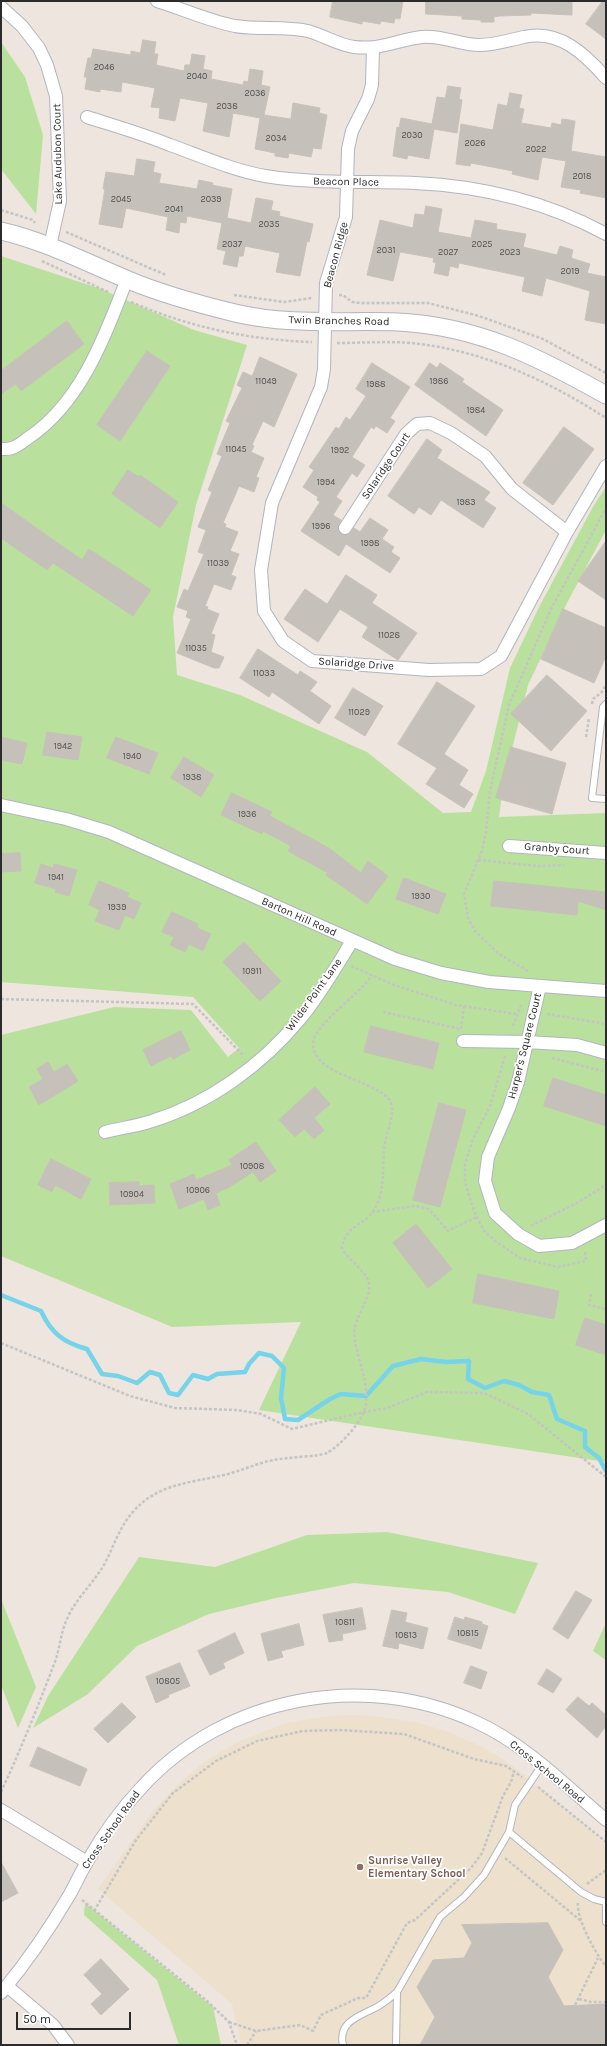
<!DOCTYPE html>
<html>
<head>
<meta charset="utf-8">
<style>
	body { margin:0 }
	#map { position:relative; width:607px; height:2046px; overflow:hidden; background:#ede5de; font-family:Karla,sans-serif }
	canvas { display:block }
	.frame { position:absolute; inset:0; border:2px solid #2b2b2b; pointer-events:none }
	.scale { position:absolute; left:16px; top:2012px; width:115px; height:18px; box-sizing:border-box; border:2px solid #2b2b2b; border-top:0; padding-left:5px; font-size:12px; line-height:14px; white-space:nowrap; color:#2b2b2b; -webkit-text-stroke:3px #fff; paint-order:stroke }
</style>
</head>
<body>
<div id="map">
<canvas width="607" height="2046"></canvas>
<div class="frame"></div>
<div class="scale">50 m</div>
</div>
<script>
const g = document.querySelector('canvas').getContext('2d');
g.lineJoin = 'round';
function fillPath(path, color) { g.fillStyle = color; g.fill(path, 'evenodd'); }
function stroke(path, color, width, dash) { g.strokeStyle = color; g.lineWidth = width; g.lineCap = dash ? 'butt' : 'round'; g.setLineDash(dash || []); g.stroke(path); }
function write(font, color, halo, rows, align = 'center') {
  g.font = font + ' Karla,sans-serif'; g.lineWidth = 3.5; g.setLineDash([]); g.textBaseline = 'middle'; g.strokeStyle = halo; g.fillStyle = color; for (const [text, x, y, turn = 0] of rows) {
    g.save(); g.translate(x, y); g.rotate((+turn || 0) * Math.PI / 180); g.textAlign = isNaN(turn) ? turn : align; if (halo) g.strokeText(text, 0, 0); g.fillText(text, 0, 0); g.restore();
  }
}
fillPath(new Path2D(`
	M349 1715 374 1716 416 1722 449 1732 482 1747 503 1759 526 1776 606 1845V2045H241L232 2004 98 1889 153 1811 180 1782 210 1758 240 1741 286 1723 322 1717Z`), '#ede1ce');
fillPath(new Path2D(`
	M1 42 25 77 43 135 36 214 1 169Z
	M1 256 101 289 194 330 247 345 196 505 173 617 177 675 240 695 367 752 443 813 471 812 486 771 510 668 539 607 594 505 606 487V530L567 603 528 685 504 781 499 817 606 813V1462L259 1410 301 1322 172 1327 1 1256V1035L114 1007 191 1010 228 1057 239 1048 193 997 1 982Z
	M387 1532 538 1563 515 1614 448 1592 354 1583 276 1598 209 1614 137 1646 88 1694 33 1728 48 1696 139 1557 215 1567 307 1535Z
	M1 1599 36 1687 18 1728 1 1685Z
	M606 1623V1660L593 1651Z
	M85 1903 213 2007 221 2045H179L157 1980 84 1915Z`), '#b9e19d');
stroke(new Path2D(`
	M1 1295 41 1311C51 1333 64 1343 87 1349L102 1374 118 1376 137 1383 150 1372 160 1375 169 1393 178 1395 193 1375 208 1379 217 1374 245 1372 249 1364 259 1353 272 1356 284 1368 281 1398 285 1419 298 1420 330 1399 341 1394 366 1396 393 1366 421 1359 446 1362 469 1361 468 1379 485 1388 504 1381 519 1385 532 1392 549 1395 557 1419 585 1431V1447L599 1458 606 1471`), '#75d3ea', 4.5);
const building = new Path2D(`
	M333 1H403L400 19 395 18 394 23 381 21 380 24 362 21V24L330 17Z
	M426 1H572V15L531 13V15L499 16 494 17V22H481V20L462 19V16L426 14Z
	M603 1H606V39L586 24Z
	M143 40 156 42 154 54H158L156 65 184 71 185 65H190L192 54 205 56 203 69 212 71 211 79 243 85 244 81 248 82 250 69 263 71 261 85 270 87 264 115 291 119 293 103 320 108 319 113 327 115 321 149 313 148 311 157 289 153 288 158 275 156V153L255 149 260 118 233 113 229 137 203 131 208 103 180 98 175 121 159 118 160 108 151 107 155 88 122 82 121 92 100 89V92L85 89 87 77H84L88 58H91L93 49 131 55V51L140 53Z
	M448 86 461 88 459 99 462 100 457 133 434 129 429 159 408 155 407 159 393 156 397 127 399 128 401 118 432 124 437 97 445 98Z
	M510 93 522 95 519 108 524 109 521 123 551 128 552 123 561 125 562 119 575 121 571 151 606 157V198L580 193 581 190 561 187 566 161 542 157 538 180 512 174 513 171 471 163 470 166 456 164 461 124 493 130 498 104 507 106Z
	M137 159 155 162 153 172 161 174 159 183 197 189 199 180 213 183 212 185 232 189 227 218 251 223 256 198 273 201 271 210 280 212 279 216 313 224 309 242 307 241 300 276 276 272 280 253 245 246 243 256H239L237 267 223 264 226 251 217 249 222 223 187 216 186 223 180 222 179 233 166 230 168 217 126 208 122 228 99 224 105 189H103L106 172 134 176Z
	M426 206 442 209 438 232 471 238 475 220 497 224 496 229 526 234 523 247 557 255 560 246 573 250 571 258 590 264 587 273 606 277V324L585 320 590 291 546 278 542 296 522 291 525 277 459 263 458 268 450 266 448 276 434 273 436 263 433 262 434 258 400 252 393 281 367 275 380 220 413 228 415 214 424 215Z
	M67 321 84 344 21 391 16 384 1 394V371Z
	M147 351 170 366 120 441 97 425Z
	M260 357 297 374 274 427 263 421 252 445 254 446 251 452 264 458 256 477 259 478 254 492 239 486 223 523 226 524 225 527 238 532 230 551 239 554 231 575 236 577 231 590 214 584 205 606 208 607 207 609 219 614 211 634 215 635 211 652 224 657 219 668H214L177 653 191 619 186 617 188 611 177 607 184 589 188 591 204 554 198 552 206 530 198 527 212 492 208 490 222 456 217 454 230 423 226 421 242 388 237 385 243 372 252 376Z
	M372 363 410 387 390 418 395 421 387 433 376 426 374 429 371 427 352 457 365 465 357 477 352 473 336 497 342 501 333 515 341 520 338 528 339 532 344 535 349 534 354 528 360 532 370 518 388 530 382 539 394 547 391 552 400 558 390 573 346 544 339 556 301 531 320 502 317 500 318 497 303 487 314 470 309 467 336 427 339 429 346 417 350 420 366 396 356 389Z
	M430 363 437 368 440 363 464 379 462 382 503 410 486 436 415 385Z
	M564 427 594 449 553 505 523 483Z
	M427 439 442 450 437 458 490 492 484 500 496 508 483 528 441 500 431 515 419 507 414 514 388 496Z
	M128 470 139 477 140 475 178 502 160 528 112 494Z
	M1 503 82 560 89 549 151 590 133 616 53 563 47 570 1 538Z
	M606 541V600L578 581Z
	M346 575 377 595 372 603 417 633 398 660 362 637 368 627 340 609 318 642 284 619 305 589 327 604Z
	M563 609 606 628V656L594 683 541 659Z
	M258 649 298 675 300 671 317 682 310 691 331 706 319 724 272 692 269 697 240 678Z
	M547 675 587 711 551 751 511 714Z
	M437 682 475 706 444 754 468 770 459 785 473 794 464 808 426 784 437 768 398 744Z
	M353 688 383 706 365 736 335 718Z
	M47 732 82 737 78 760 43 755Z
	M1 737 27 743 22 764 1 760Z
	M116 737 158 753 149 774 107 758Z
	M511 747 566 763 552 814 496 798Z
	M184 757 214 775 201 797 171 778Z
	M232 793 272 812 270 816 329 848 361 873 368 861 388 876 367 904 326 875 328 873 288 851 291 846 263 831 262 834 221 815Z
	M20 853 21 871 1 872V854Z
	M41 864 53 868 54 864 77 870 69 896 55 892 56 889 35 883Z
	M404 878 446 894 438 914 396 899Z
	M99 881 129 893 127 897 141 903 134 919 125 915 119 930 95 921 100 910 89 905Z
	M494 881 606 892V910L578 901 577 915 491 906Z
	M172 912 198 924 197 928 211 934 203 951 189 944 185 952 170 945 174 937 162 932Z
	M244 942 281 981 260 1001 223 962Z
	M371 1026 439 1043 433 1069 364 1052Z
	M181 1031 190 1050 173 1059 171 1056 151 1066 143 1050Z
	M48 1062 54 1072 67 1064 78 1081 39 1105 29 1087 43 1079 37 1069Z
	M553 1078 606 1095V1126L544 1106Z
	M315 1087 330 1104 314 1118 324 1130 314 1139 304 1129 295 1137 279 1120Z
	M439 1103 466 1110 440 1207 413 1200Z
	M256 1142 276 1171 260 1182 253 1172 228 1188 216 1193 220 1205 208 1210 204 1199 179 1209 170 1184 194 1174 196 1180 232 1165 229 1160Z
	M51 1159 91 1179 81 1199 55 1185 52 1192 38 1185Z
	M139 1182V1186L154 1185 155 1203 110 1205 109 1183Z
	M416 1224 452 1269 428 1288 393 1243Z
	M478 1274 559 1291 554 1319 473 1303Z
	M585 1318 606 1325V1355L576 1345Z
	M576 1591 592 1600 568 1639 553 1629Z
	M362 1608 366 1629 342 1634 343 1640 329 1642 323 1615Z
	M392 1610 407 1613 405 1622 428 1628 423 1649 399 1643 398 1649 383 1646Z
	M455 1617 464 1620 465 1617 482 1622V1624L488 1626 481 1649 448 1639Z
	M299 1624 304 1645 281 1651 283 1657 268 1661 261 1634Z
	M235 1633 244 1653 223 1663 225 1668 210 1675 198 1651Z
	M180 1663 190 1686 168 1695 169 1697 156 1703 146 1677Z
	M471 1666 487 1672 481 1689 464 1683Z
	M547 1669 562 1679 553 1693 538 1684Z
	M578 1697 589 1706 592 1703 606 1715V1726L597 1738 566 1710Z
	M122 1703 136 1717 108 1743 94 1729Z
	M38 1747 87 1769 80 1786 30 1766Z
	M1 1862 18 1893 1 1902Z
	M548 1923 563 1950 548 1977 564 2006 606 2004V2045H420L435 2017 417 1987 433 1960 464 1958 472 1943 462 1925Z
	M101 1959 129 1989 101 2015 91 2004 102 1994 84 1975Z`);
fillPath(building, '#c5c0ba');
stroke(building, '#c8c1b8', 1);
const lane = new Path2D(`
	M606 704 603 707 592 798 606 799
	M509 1832 581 1892 594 1899 606 1902
	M606 1902V1922
	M397 1992 440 1917 464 1897 484 1875 509 1832 515 1805 542 1765
	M343 2045C338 2024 356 2017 371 2010 381 2006 389 1999 397 1992L396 2045`);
const street = new Path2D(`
	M157 1C183 9 209 21 235 26 259 30 284 26 308 31 323 35 338 45 354 47 383 50 396 40 422 37 442 35 460 45 479 45 495 45 509 40 524 37 559 29 585 54 606 78
	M1 7 22 26 39 48 47 65 56 96 60 201 50 246
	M373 48 372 85 368 99 352 131 348 149 346 217 326 283 324 369 321 387 272 503 261 570 264 611 283 641 312 661 429 670 481 669 501 656 567 532 606 466
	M87 117C115 126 143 134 170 145 201 156 232 170 265 176 315 184 365 181 415 183 482 186 547 202 606 234
	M1 449C14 450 18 445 28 438 81 403 105 336 127 279
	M345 528 406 434 417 424 430 423 451 433 485 456 512 489 567 532
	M1 805 66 819 109 832 395 959 441 973 489 982 606 991
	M509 846 606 853
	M540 986 518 1082 509 1108 488 1157 485 1181 495 1213 518 1234 539 1246 572 1243 606 1225
	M463 1041 527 1042 577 1045 606 1053
	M105 1132C121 1128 137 1126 152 1121 210 1103 262 1065 300 1019 320 995 336 967 352 941
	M1 1810 87 1862
	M7 1986 53 2025 68 2045
	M1 1993C27 1962 50 1928 70 1894 76 1883 81 1872 87 1862 102 1836 121 1809 142 1787 225 1696 365 1670 476 1722 525 1744 565 1785 606 1820`);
const secondary = new Path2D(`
	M1 231C45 241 85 262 126 279 161 294 198 304 235 313 290 326 343 320 398 322 478 326 538 357 606 395`);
stroke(lane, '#b1b5be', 8);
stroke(street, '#b1b5be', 14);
stroke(secondary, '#b1b5be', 19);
stroke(new Path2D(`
	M1 210 33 220 35 223
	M66 232 166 275
	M42 261 108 292
	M234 295 284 302 312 298
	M339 295H343L352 302 360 303H428L479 316 543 339 606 373
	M131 302C189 327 249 340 312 342
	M337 343C362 343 386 341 411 343 482 350 547 380 606 418
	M592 704 593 699 602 692 606 684
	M586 737 589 718
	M478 860 538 866 564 865
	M351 966 394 985 456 1005 516 1014
	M528 971 499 954 475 931 468 918 464 894 482 851 486 831 490 791 509 705 551 609 606 508
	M1 999 193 1004 244 1056
	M383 1012 461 1029 464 1006
	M547 1014 606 1024
	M513 1026 521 1005
	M505 1056 490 1106 473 1139 465 1164V1182L474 1211 484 1231 498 1243 520 1258 558 1267 586 1261 585 1251
	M552 1058 606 1072
	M372 1212 415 1206 429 1209 448 1231 477 1217
	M531 1226 577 1203 606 1185
	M591 1294 589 1305 606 1309
	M1 1343 130 1396 175 1408 237 1410 261 1414 292 1429 364 1412 387 1408 427 1392 484 1393 528 1414 606 1477
	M538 1787 606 1842
	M1 1792C21 1749 39 1704 56 1659 60 1646 61 1632 67 1619 76 1598 94 1583 105 1563 114 1546 119 1528 132 1513 156 1484 189 1483 224 1475 241 1471 257 1463 274 1460 287 1457 317 1457 327 1453 340 1446 365 1419 366 1404 368 1381 359 1363 355 1341 350 1319 372 1300 369 1284 367 1271 348 1260 342 1248 346 1224 363 1227 374 1210 387 1189 381 1166 385 1143 387 1131 393 1119 392 1107 390 1081 315 1079 313 1045 311 1026 360 995 372 975
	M505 1858 581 1921
	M587 1884 606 1870
	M82 1900 207 2001 229 2022 237 2045
	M578 1903C576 1918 596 1955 606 1966
	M94 1911 136 1840 173 1793 216 1761 257 1741 303 1731 340 1730 404 1734 474 1759 506 1766 522 1777
	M579 1999 591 2002H606
	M575 2005 598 1958
	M229 2022 256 2031 300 2025 313 2031 321 2015 358 1998H366L407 1923 415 1920 471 1868 482 1853 503 1796 511 1782 514 1771
	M247 2045 256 2031`), '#c4c4c4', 2.5, [3, 2]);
stroke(lane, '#fff', 6);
stroke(street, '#fff', 12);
stroke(secondary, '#fff', 17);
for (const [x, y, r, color] of [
	[360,1867,4,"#8d6e63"]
]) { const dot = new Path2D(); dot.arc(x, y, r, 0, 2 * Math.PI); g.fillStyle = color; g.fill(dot); stroke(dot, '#fff', 1.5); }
write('9px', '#52504f', null, [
	["2046",104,67],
	["2040",197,76],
	["2036",255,93],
	["2038",227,106],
	["2030",412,135],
	["2034",276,138],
	["2026",475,143],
	["2022",536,149],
	["2018",582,176],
	["2045",121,199],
	["2039",211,199],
	["2041",174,209],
	["2035",269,224],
	["2037",232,244],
	["2025",482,244],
	["2031",386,250],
	["2027",448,252],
	["2023",510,252],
	["2019",570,271],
	["11049",266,381],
	["1986",439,381],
	["1988",376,384],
	["1984",476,410],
	["11045",236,449],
	["1992",340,450],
	["1994",326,482],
	["1983",466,502],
	["1996",321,526],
	["1998",370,543],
	["11039",218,563],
	["11028",389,635],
	["11035",196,648],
	["11033",264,673],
	["11029",359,712],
	["1942",63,746],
	["1940",132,756],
	["1938",192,777],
	["1936",247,814],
	["1941",56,877],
	["1930",421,896],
	["1939",117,907],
	["10911",252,971],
	["10908",252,1166],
	["10906",198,1190],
	["10904",132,1194],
	["10811",345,1622],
	["10815",468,1633],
	["10813",406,1635],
	["10805",168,1681]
]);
write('11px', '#2b2b2b', '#fff', [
	["Lake Audubon Court",58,154,-91],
	["Beacon Place",346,182,1],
	["Beacon Ridge",336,255,-75],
	["Twin Branches Road",339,321,1],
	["Solaridge Court",386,466,-56],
	["Solaridge Drive",356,664,4],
	["Granby Court",557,849,4],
	["Barton Hill Road",299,917,24],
	["Wilder Point Lane",314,995,-54],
	["Harper's Square Court",525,1046,-76],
	["Cross School Road",547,1772,39],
	["Cross School Road",111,1830,-55]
]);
write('bold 11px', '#785e54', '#fff', [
	["Sunrise Valley",368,1861],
	["Elementary School",368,1874]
], 'left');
</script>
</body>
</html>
